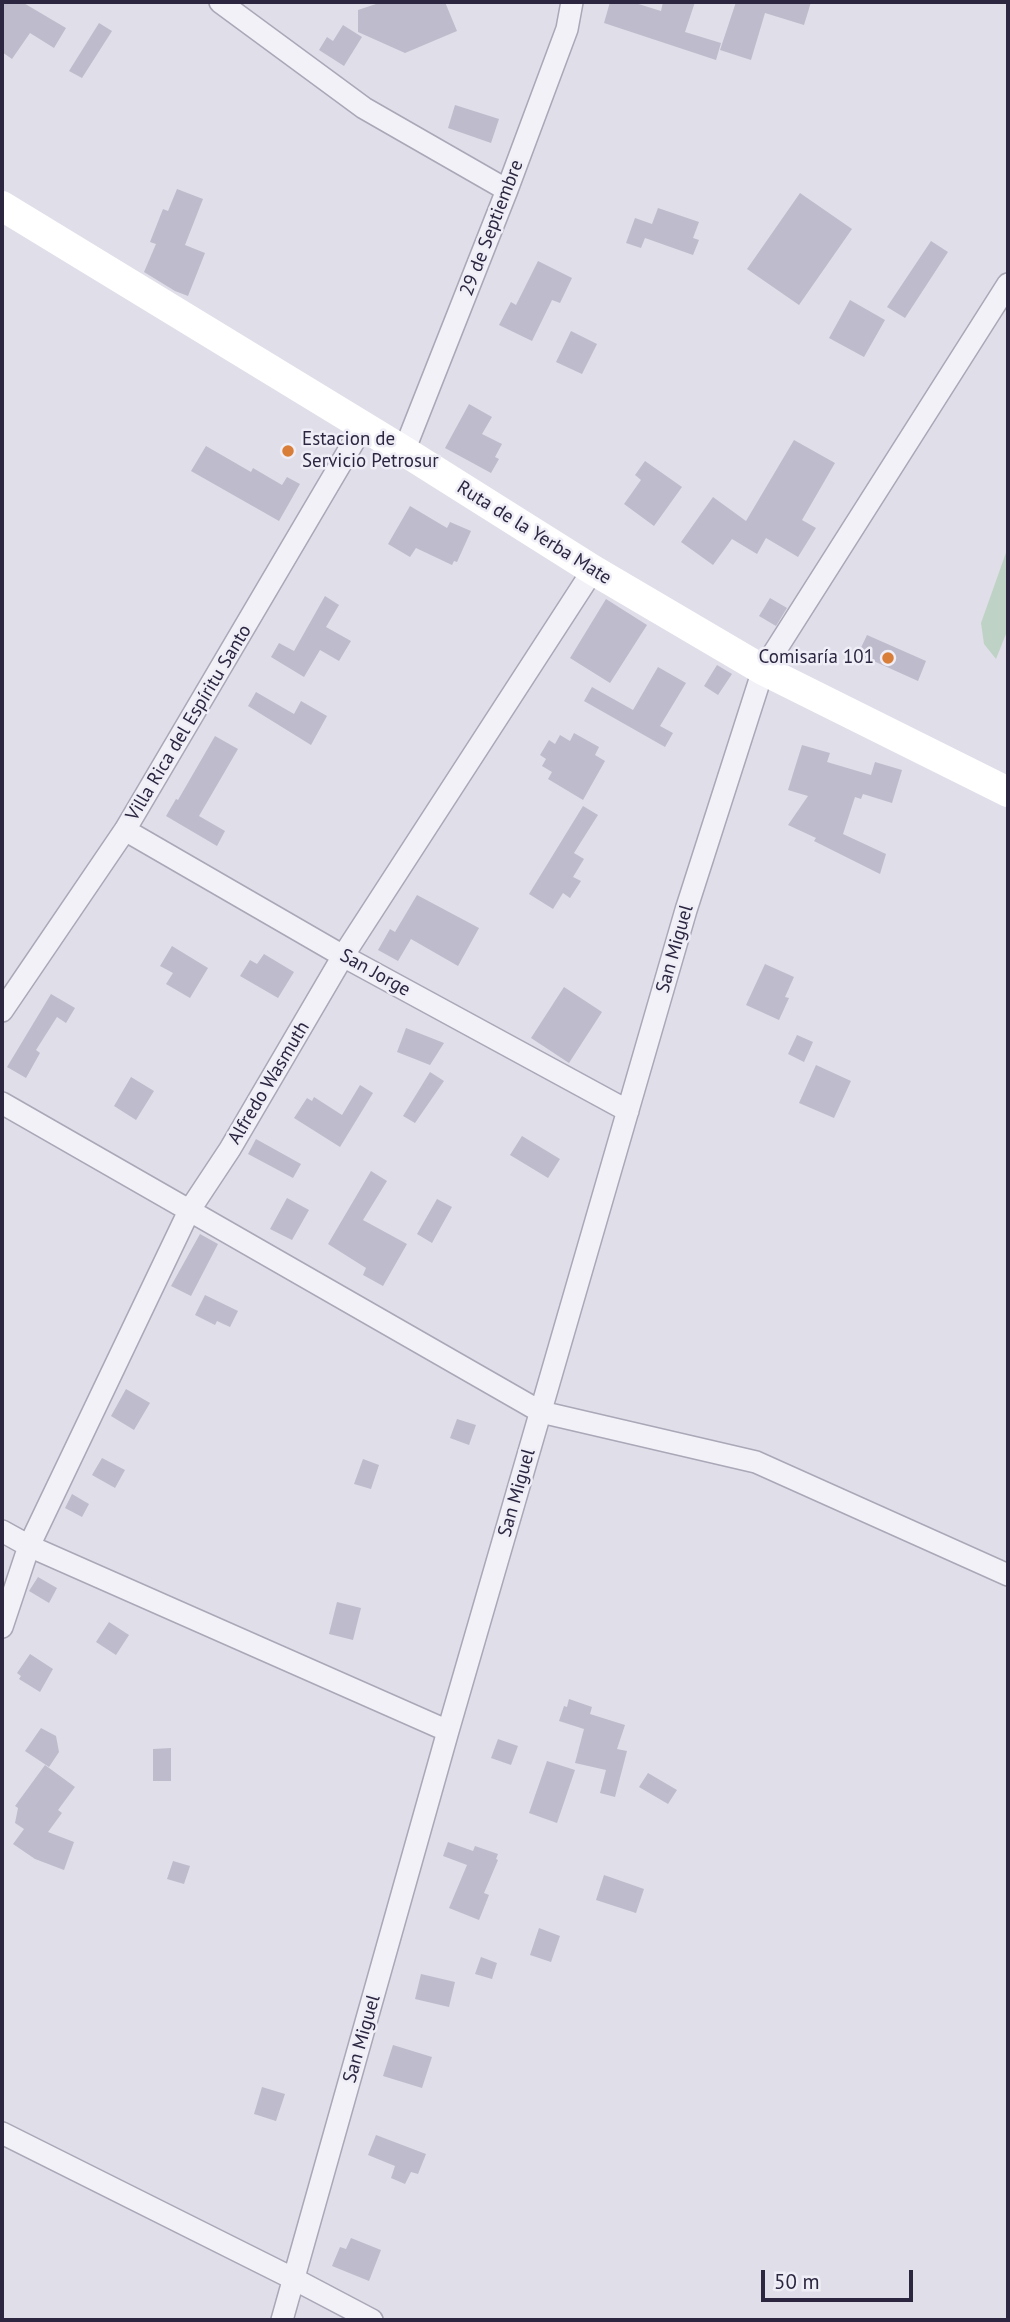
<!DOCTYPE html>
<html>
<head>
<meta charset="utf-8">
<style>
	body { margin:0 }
	#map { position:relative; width:1010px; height:2322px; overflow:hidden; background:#e0dee9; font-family:"PT Sans",sans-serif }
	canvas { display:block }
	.frame { position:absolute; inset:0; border:4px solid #2c2641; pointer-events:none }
	.scale { position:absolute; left:761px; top:2270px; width:152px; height:32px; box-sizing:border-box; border:4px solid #2c2641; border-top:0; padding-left:9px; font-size:21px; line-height:24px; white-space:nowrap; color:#2c2641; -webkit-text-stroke:5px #efeef6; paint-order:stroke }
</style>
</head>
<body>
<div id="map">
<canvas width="1010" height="2322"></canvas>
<div class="frame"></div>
<div class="scale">50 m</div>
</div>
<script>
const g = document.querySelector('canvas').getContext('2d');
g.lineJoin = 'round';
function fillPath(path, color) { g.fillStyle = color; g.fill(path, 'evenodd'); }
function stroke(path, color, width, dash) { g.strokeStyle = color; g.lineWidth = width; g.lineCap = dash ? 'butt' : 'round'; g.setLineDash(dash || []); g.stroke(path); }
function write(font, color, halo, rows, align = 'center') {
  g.font = font + ' "PT Sans",sans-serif'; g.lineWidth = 5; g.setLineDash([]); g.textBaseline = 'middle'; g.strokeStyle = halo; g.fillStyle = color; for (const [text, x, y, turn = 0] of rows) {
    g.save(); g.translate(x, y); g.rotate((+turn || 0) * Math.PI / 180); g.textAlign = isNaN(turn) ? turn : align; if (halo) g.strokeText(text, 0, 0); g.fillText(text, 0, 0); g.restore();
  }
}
fillPath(new Path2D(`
	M1008 547V629L996 659 984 644 981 623Z`), '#bed3c5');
fillPath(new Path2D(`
	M2 2H22L66 28 54 48 30 33 12 59 2 52Z
	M382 2H445L457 31 405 53 358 32V10Z
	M610 2H632L661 11 663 2H695L685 32 721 43 716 60 604 23Z
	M736 2H811L804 25 765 13 751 60 720 50Z
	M99 23 112 31 82 78 69 71Z
	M343 25 362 37 344 66 319 50 327 37 333 41Z
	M455 105 499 119 491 143 448 128Z
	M177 189 203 199 185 245 205 253 188 296 175 291 144 272 156 244 150 242 163 209 168 211Z
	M800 193 852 229 799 305 747 269Z
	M658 208 699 222 693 238 699 240 693 255 645 238 641 248 626 243 635 218 652 224Z
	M931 241 948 252 905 318 887 307Z
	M538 261 572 278 560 303 552 300 532 341 499 325 511 302 516 305Z
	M850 300 885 320 864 357 829 338Z
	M571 331 597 344 582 374 556 362Z
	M469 404 492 417 482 434 502 444 495 457 499 459 491 473 445 448Z
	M794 440 835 463 802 520 816 528 798 557 766 538 757 554 732 539 713 565 681 542 713 497 746 521Z
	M206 446 251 472 253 468 282 485 287 477 300 484 279 521 191 471Z
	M645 461 682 487 654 526 624 504 641 480 635 475Z
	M410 506 447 528 450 522 471 531 457 562 454 561 452 565 416 548 410 557 388 544Z
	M325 596 339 605 326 627 351 641 339 661 320 650 304 677 271 657 279 643 294 651Z
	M770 598 787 608 776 626 759 616Z
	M606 599 647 625 610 683 570 658Z
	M867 635 926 661 918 681 858 654Z
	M717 665 732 674 718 695 704 686Z
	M658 667 686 683 660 726 673 733 665 747 584 701 592 687 633 710Z
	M256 692 294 714 301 701 327 716 311 745 248 706Z
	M574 733 599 747 595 755 605 761 583 800 548 779 552 772 542 766 546 759 540 755 549 740 555 744 560 735 570 741Z
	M215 736 238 749 199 816 225 831 217 846 166 816 176 799 178 800Z
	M802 745 830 753 827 762 871 775 875 762 902 770 892 803 863 794 861 799 855 797 843 834 886 854 880 874 814 841 816 838 788 825 808 796 788 790Z
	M583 806 598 815 574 853 584 859 573 877 581 881 570 898 563 893 553 909 529 894Z
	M417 895 479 928 458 966 411 939 398 961 378 950 390 929 395 932Z
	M172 946 208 968 190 998 166 984 173 973 160 966Z
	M264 954 294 972 278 998 240 976 250 960 257 964Z
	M765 964 794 977 785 997 789 998 779 1020 746 1005Z
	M564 987 602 1012 569 1063 531 1038Z
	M51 994 75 1008 66 1023 57 1017 36 1050 40 1053 26 1078 7 1067Z
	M406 1028 444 1043 430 1065 397 1052Z
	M797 1035 813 1042 804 1062 788 1054Z
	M816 1065 851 1081 834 1118 799 1103Z
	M430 1072 444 1081 415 1123 403 1116Z
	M131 1077 154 1091 136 1120 114 1106Z
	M360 1085 373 1093 340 1147 294 1118 307 1098 312 1101 314 1097 342 1115Z
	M522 1136 560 1159 548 1178 510 1155Z
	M256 1139 301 1164 293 1178 248 1154Z
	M371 1171 387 1181 363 1220 407 1244 383 1286 363 1275 366 1268 328 1244Z
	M287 1198 309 1210 292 1240 270 1229Z
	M437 1199 452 1207 432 1243 417 1234Z
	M200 1234 218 1244 191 1296 171 1286Z
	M205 1295 238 1311 230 1327 217 1321 215 1325 195 1315Z
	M126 1389 150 1403 134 1430 111 1416Z
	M457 1419 476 1425 469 1445 450 1438Z
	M102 1458 125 1470 115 1488 92 1475Z
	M363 1459 379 1465 371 1489 354 1484Z
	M72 1494 89 1504 82 1517 65 1508Z
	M38 1577 57 1588 49 1603 29 1591Z
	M337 1602 361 1608 353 1640 329 1634Z
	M109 1622 129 1635 116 1655 96 1642Z
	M30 1654 53 1669 40 1692 19 1679 21 1676 17 1673Z
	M569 1699 592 1707 590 1714 625 1725 617 1749 627 1751 615 1797 600 1793 606 1770 575 1763 584 1729 559 1721 564 1706 567 1707Z
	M41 1728 56 1736 59 1752 49 1767 25 1751Z
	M498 1739 518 1746 511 1765 491 1758Z
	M171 1748V1781H153V1749Z
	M547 1761 575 1770 557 1823 529 1813Z
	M45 1765 75 1787 58 1810 62 1813 48 1832 74 1842 64 1870 35 1859 13 1844 24 1829 15 1823 18 1808 15 1806Z
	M648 1773 677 1790 668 1804 639 1787Z
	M448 1842 473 1851 475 1846 498 1854 496 1859 498 1860 484 1893 489 1895 479 1920 449 1908 467 1865 443 1856Z
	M173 1861 190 1866 184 1884 167 1879Z
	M604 1875 644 1889 636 1913 596 1900Z
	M539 1928 560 1936 551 1962 530 1955Z
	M481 1957 497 1963 492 1979 475 1974Z
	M421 1974 455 1982 449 2007 415 1999Z
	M393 2045 432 2057 422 2088 383 2076Z
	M262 2087 285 2094 276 2121 254 2114Z
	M376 2135 426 2154 418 2174 411 2172 405 2184 391 2178 395 2166 368 2155Z
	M351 2238 381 2250 369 2281 332 2266 340 2247 346 2249Z`), '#bebbcc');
const street = new Path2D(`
	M220 2 364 108 507 190
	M404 451 507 190 567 29 572 2
	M125 830 343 956 628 1111
	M2 1011 125 830 363 426
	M2 1103 541 1412 756 1462 1008 1575
	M2 1531 29 1546 448 1731
	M2 1627 29 1546 189 1211 230 1149 343 956 593 570
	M2 2133 294 2279 372 2320
	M282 2320 448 1731 686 910 763 670 1008 284`);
stroke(street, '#aaa7b7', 24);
stroke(street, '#f2f1f7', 21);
stroke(new Path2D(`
	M2 206 404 451 593 570 763 670 1008 792`), '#fff', 30);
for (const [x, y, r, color] of [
	[288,451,7,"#d87e38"],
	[888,658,7,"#d87e38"]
]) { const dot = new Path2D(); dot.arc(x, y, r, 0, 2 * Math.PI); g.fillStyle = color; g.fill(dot); stroke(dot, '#efeef6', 2.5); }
write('19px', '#2c2641', '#efeef6', [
	["29 de Septiembre",492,228,-69],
	["Ruta de la Yerba Mate",534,533,32],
	["Villa Rica del Espíritu Santo",189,723,-59],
	["San Miguel",675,949,-74],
	["San Jorge",375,973,29],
	["Alfredo Wasmuth",269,1083,-59],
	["San Miguel",517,1493,-74],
	["San Miguel",362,2039,-74]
]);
write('19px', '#2c2641', '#efeef6', [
	["Estacion de",302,440],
	["Servicio Petrosur",302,462],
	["Comisaría 101",874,658,"right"]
], 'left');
</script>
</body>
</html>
